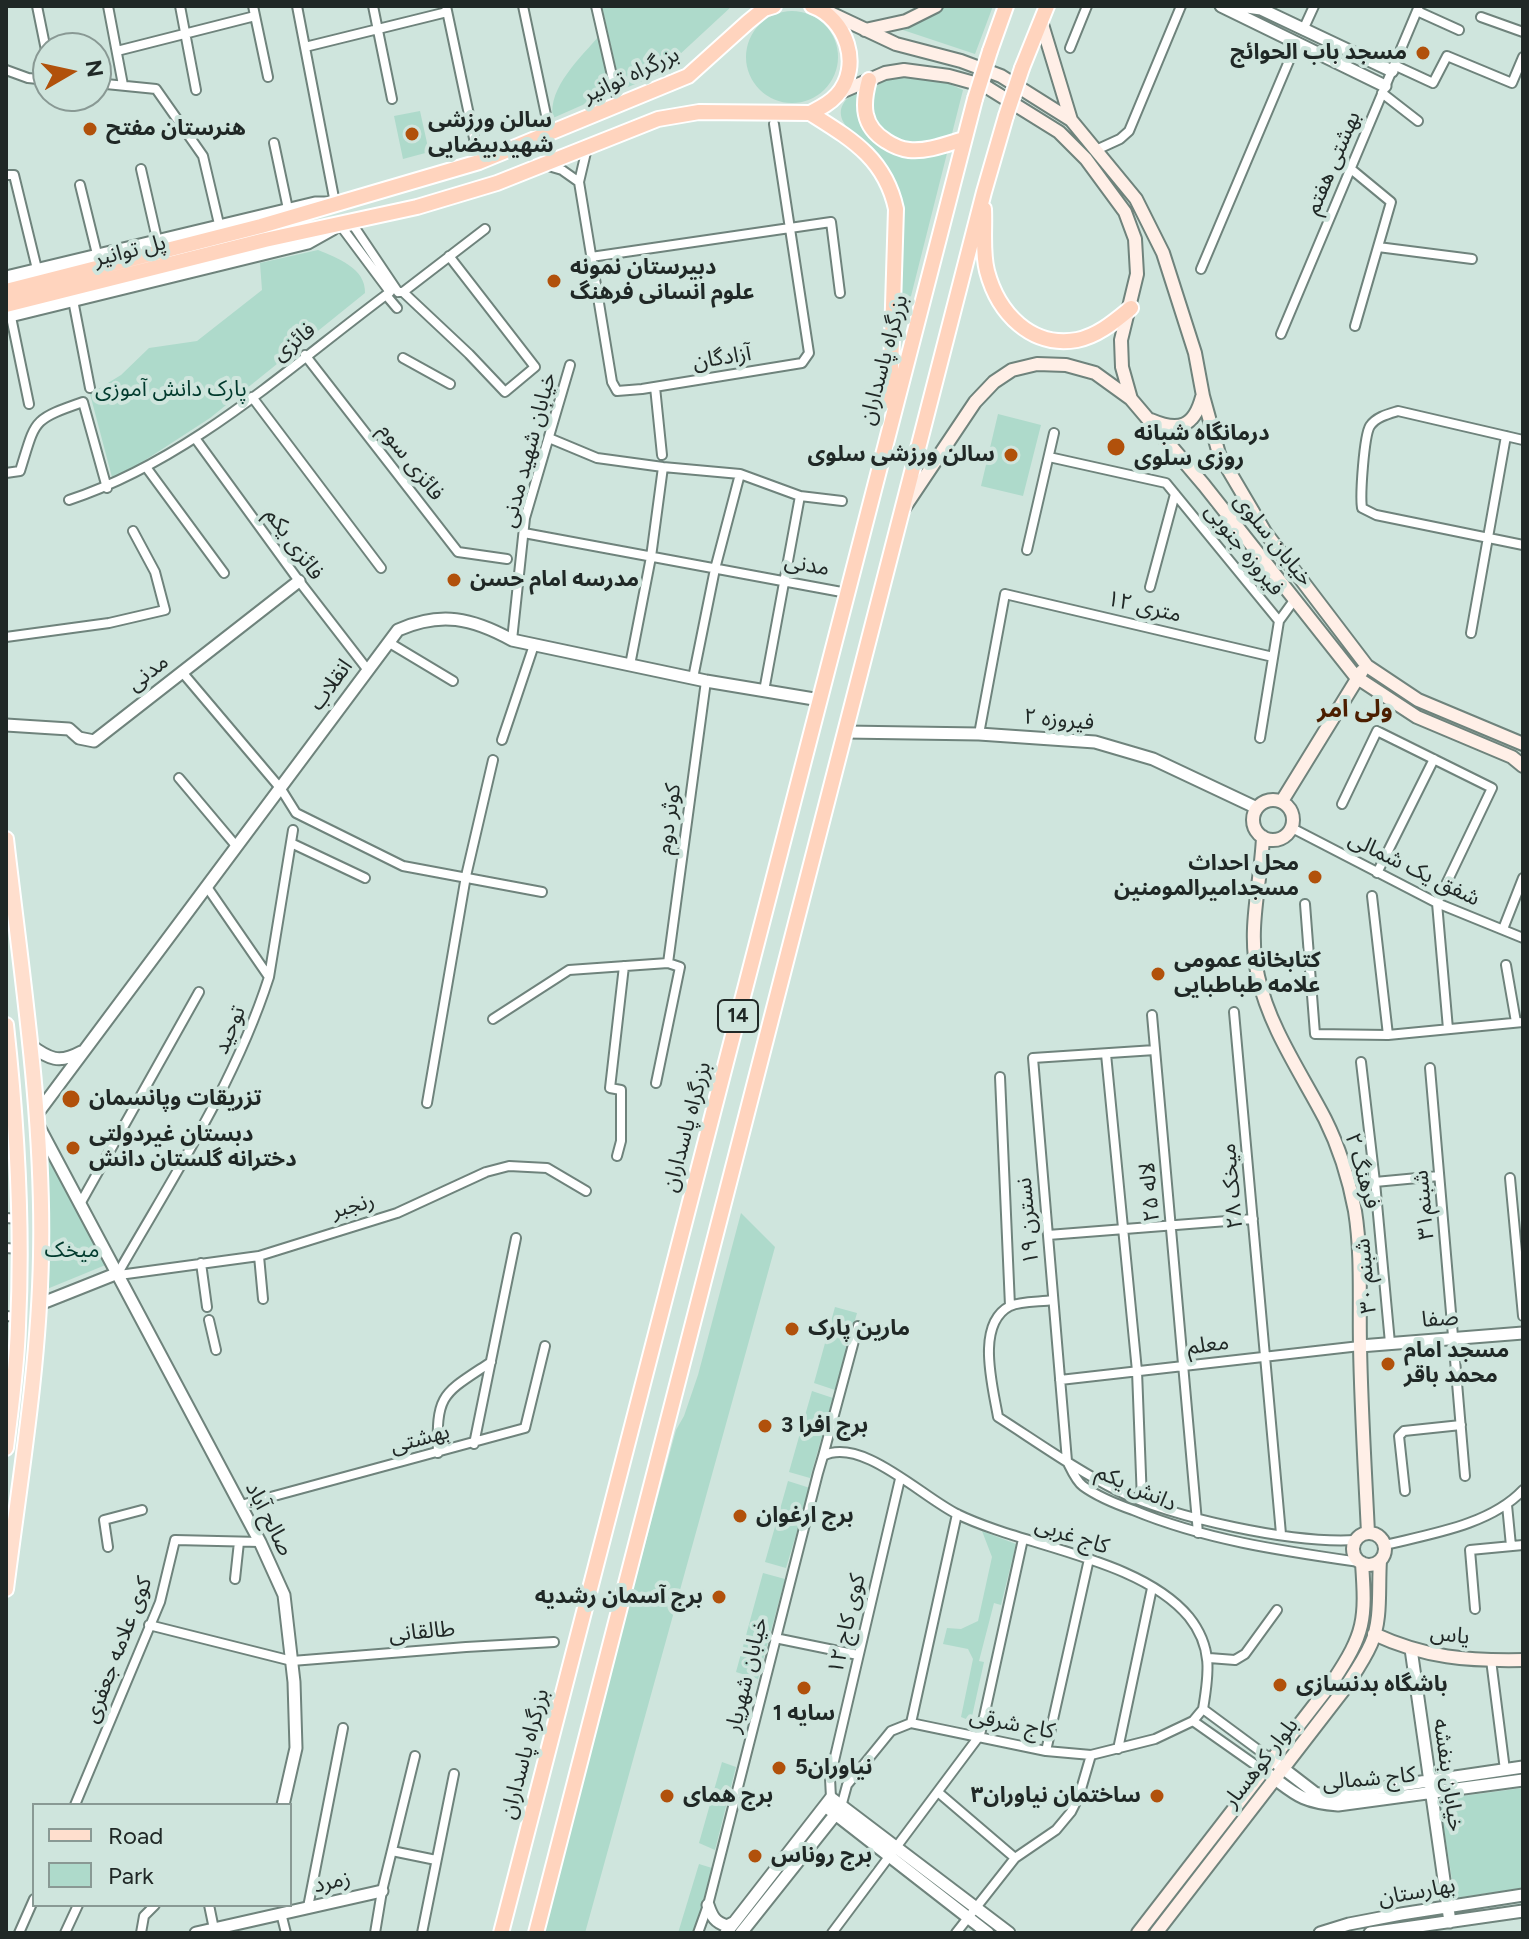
<!DOCTYPE html>
<html>
<head>
<meta charset="utf-8">
<style>
	body { margin:0 }
	#map { position:relative; width:1529px; height:1939px; overflow:hidden; background:#cfe5dd; font-family:Figtree,sans-serif }
	canvas { display:block }
	.frame { position:absolute; inset:0; border:8px solid #202826; pointer-events:none }
	.legend { position:absolute; left:32px; top:1803px; width:260px; height:104px; box-sizing:border-box; background:#cfe5dd; border:2px solid #899994; margin:0; padding:10px 14px; list-style:none; font-size:24px; color:#202826 }
	.legend li { display:flex; align-items:center; gap:16px; height:40px }
	.legend b { width:40px; border:2px solid #899994 }
	.north { position:absolute; left:32px; top:32px; width:80px; height:80px; box-sizing:border-box; background:#cfe5dd; border:2px solid #899994; border-radius:50%; rotate:81deg; font-size:22px; font-weight:700; line-height:32px; text-align:center; color:#202826 }
	.north::after { content:''; display:block; margin:auto; width:28px; height:36px; background:#b1510b; clip-path:polygon(50% 0,100% 100%,50% 72%,0 100%) }
</style>
</head>
<body>
<div id="map">
<canvas width="1529" height="1939"></canvas>
<div class="frame"></div>
<ul class="legend">
<li><b style="height:10px;background:#ffdfce"></b>Road</li>
<li><b style="height:22px;background:#aedacb"></b>Park</li>
</ul>
<div class="north">N</div>
</div>
<script>
const g = document.querySelector('canvas').getContext('2d');
g.lineJoin = 'round';
function fillPath(path, color) { g.fillStyle = color; g.fill(path, 'evenodd'); }
function stroke(path, color, width, dash) { g.strokeStyle = color; g.lineWidth = width; g.lineCap = dash ? 'butt' : 'round'; g.setLineDash(dash || []); g.stroke(path); }
function write(font, color, halo, rows, align = 'center') {
  g.font = font + ' Figtree,"Noto Sans Arabic",sans-serif'; g.lineWidth = 8; g.setLineDash([]); g.textBaseline = 'middle'; g.strokeStyle = halo; g.fillStyle = color; for (const [text, x, y, turn = 0] of rows) {
    g.save(); g.translate(x, y); g.rotate((+turn || 0) * Math.PI / 180); g.textAlign = isNaN(turn) ? turn : align; if (halo) g.strokeText(text, 0, 0); g.fillText(text, 0, 0); g.restore();
  }
}
fillPath(new Path2D(`
	M602 6H732L678 56 671 69 621 90Z
	M945 6H993L975 54 903 30 939 12Z
	M746 57a46 46 0 1 1 92 0a46 46 0 1 1-92 0Z
	M600 35 612 92 553 118C547 88 582 56 600 35Z
	M899 76 938 79 963 90 910 300 896 291 898 193C894 183 891 173 885 164 874 149 852 139 844 123 828 94 880 81 899 76Z
	M420 111 429 152 403 159 394 116Z
	M318 250C337 258 366 268 365 293L210 418 113 481 90 394 121 375 149 348 197 341 262 290 260 263Z
	M998 414 1041 425 1023 496 981 486Z
	M48 1159 108 1264 47 1289Z
	M741 1213 775 1247 585 1933H540L676 1430 684 1416 698 1375Z
	M835 1307 857 1313 835 1390 814 1383Z
	M812 1391 833 1398 810 1478 789 1472Z
	M788 1481 810 1488 786 1568 765 1562Z
	M982 1531 1016 1544 1001 1605 994 1603 979 1661 984 1662 971 1721 961 1717 973 1659 968 1649 943 1644 947 1628 961 1629 978 1621 992 1557Z
	M763 1573 785 1579 758 1679 736 1672Z
	M722 1762 736 1767 715 1850 699 1843Z
	M1523 1788V1888L1455 1898 1439 1799Z
	M699 1864 712 1868 695 1933H678Z`), '#aedacb');
const minor = new Path2D(`
	M37 6 48 60
	M108 6 123 85
	M180 6 196 90
	M253 6 268 77
	M297 6 335 203
	M373 6 392 99
	M446 6 479 162
	M523 6 550 134
	M596 6 619 106
	M1417 11 1459 30
	M1481 17 1523 32
	M1303 30 1314 6
	M305 47 447 12
	M1070 48 1087 6
	M117 51 255 16
	M1394 65 1433 83 1447 56 1512 83 1523 57
	M6 70 28 78 48 80
	M96 83 156 89 203 156 219 224
	M1382 93 1418 121
	M274 143 288 209
	M587 148 579 182 612 382 617 391 642 389 802 363 809 353 774 124
	M1096 150 1120 139 1129 131 1181 6
	M545 165 562 170 579 182
	M141 169 157 239
	M1351 169 1391 202 1355 326
	M6 175H14L37 269
	M80 185 97 254
	M351 222 398 292
	M1378 247 1472 259
	M591 257 831 222 840 293
	M1201 269 1297 42
	M399 292H403L485 229
	M403 292 469 354 505 392 535 367 449 256
	M386 295 397 308
	M73 300 90 388
	M11 317 29 404
	M1281 334 1419 6
	M305 355 458 552 507 559
	M403 358 450 384
	M655 387 662 455
	M252 397 381 568
	M195 438 299 581 367 669
	M549 438 597 458 663 467 740 474 800 496 842 501
	M1523 440 1398 411C1388 414 1376 417 1370 426 1364 436 1360 495 1362 508L1376 515 1523 545
	M1049 457 1166 483 1279 621
	M146 467 224 573
	M6 473 20 471C36 420 31 420 83 402L107 488
	M69 500C190 460 289 367 390 292L340 225
	M524 533 847 593
	M1027 550 1054 433
	M1150 587 1175 494
	M1471 633 1506 436
	M6 637 109 623 165 610 155 572 133 531
	M512 640 525 518 570 365
	M388 642 453 681
	M630 665 651 557 663 467
	M182 672 281 789 296 813 403 866 542 892
	M693 678 715 569 740 474
	M764 691 800 496
	M979 734 1005 594 1273 657
	M1260 738 1279 621 1295 599
	M502 740 534 645
	M179 778 237 847
	M1342 804 1377 731 1492 788 1437 903 1448 1029
	M1292 828 1437 903 1523 938
	M291 843 365 878
	M1377 873 1434 759
	M1372 896 1388 1035
	M1305 904 1315 1034 1388 1035 1523 1022
	M1503 929 1523 878
	M668 963 706 681
	M1506 965 1516 1022
	M269 977 293 830
	M1234 1012 1281 1534
	M1152 1015 1198 1533
	M493 1019 569 970 668 963 680 967 656 1083
	M1155 1050 1033 1058 1067 1461C1071 1469 1076 1481 1083 1486 1098 1497 1116 1504 1133 1510 1205 1540 1283 1551 1359 1562
	M1106 1054 1137 1371 1142 1501
	M1361 1062 1375 1182 1390 1343
	M1430 1068 1465 1476
	M1000 1077 1010 1306
	M427 1103 466 876 493 760
	M617 1156 621 1141V1090L610 1088 624 966
	M1510 1178 1523 1316
	M1375 1182 1439 1176
	M80 1204 199 992
	M6 1218 19 1219
	M1048 1235 1253 1219
	M6 1248 19 1249
	M259 1256 263 1299
	M201 1263 207 1307
	M118 1273C173 1177 235 1083 269 977L207 887
	M119 1275 259 1256 397 1213 486 1172 509 1166 547 1168 586 1191
	M1053 1300C1041 1302 1021 1301 1010 1306 975 1324 993 1387 998 1417 1037 1442 1076 1470 1118 1491 1174 1518 1293 1544 1356 1540
	M6 1316 19 1317
	M209 1320 216 1350
	M1060 1380 1360 1346
	M474 1444 516 1238
	M438 1453C436 1393 443 1394 491 1362
	M823 1456 858 1326
	M1405 1491 1399 1436 1404 1431 1461 1425
	M241 1505 525 1428 545 1346
	M1507 1505 1511 1546
	M1385 1545C1430 1534 1490 1525 1523 1490
	M108 1547 104 1520 142 1510
	M235 1579 239 1542
	M1475 1609 1470 1550 1523 1545
	M149 1625 292 1661 466 1647 554 1642
	M775 1638 858 1655
	M1209 1658 1235 1660 1245 1654 1277 1610
	M1491 1660 1505 1770
	M1203 1709 1272 1760
	M1193 1721 1264 1771
	M911 1723 957 1514
	M1118 1749 1152 1588
	M1046 1751 1089 1559
	M939 1793 1015 1858
	M831 1798 830 1778 900 1479
	M75 1805 160 1602 175 1540 260 1542
	M841 1807 847 1785 891 1731 911 1723 1046 1751 1091 1755 1155 1739 1193 1721 1203 1709
	M392 1851 436 1860
	M209 1905 214 1929
	M308 1907 343 1728
	M281 1913 286 1933
	M19 1933 34 1899
	M65 1933 78 1905
	M141 1933 144 1916 155 1905
	M375 1933 382 1891 415 1756
	M422 1933 454 1774
	M698 1933 708 1905 818 1473 823 1456C861 1436 922 1497 957 1514 1024 1547 1140 1558 1189 1617 1213 1647 1209 1674 1203 1709
	M832 1933 980 1735 1023 1539
	M956 1933 1015 1858 1056 1830 1071 1812 1079 1796 1091 1755`);
const tertiary = new Path2D(`
	M1221 6 1385 86
	M1240 6 1261 9 1392 71
	M6 277 315 203H331
	M6 317 308 243 333 229
	M6 725 69 729 79 738 94 741 299 581
	M845 732 979 734 1095 742 1153 759 1257 808
	M30 1045C49 1059 59 1064 81 1052
	M37 1114 398 630C441 611 472 618 512 640L706 681 820 700
	M38 1125 260 1542 284 1595 294 1682 296 1748 283 1805
	M40 1304 118 1273
	M1360 1346 1523 1333
	M1411 1649 1450 1922
	M1276 1763 1315 1793 1326 1796 1523 1767
	M1264 1771C1294 1792 1298 1802 1338 1805L1523 1780
	M825 1806 988 1933
	M708 1905C712 1917 715 1922 727 1926L733 1923
	M196 1933 382 1891
	M726 1933 831 1798 1009 1933
	M741 1933 838 1811
	M1320 1933 1349 1924 1401 1914 1523 1895
	M1370 1933 1523 1911`);
const secondary = new Path2D(`
	M826 11 896 44 961 61 1001 76 1071 120 1136 199 1163 253 1195 353 1203 396 1219 454 1265 532 1367 666 1418 700 1523 744
	M1041 21 1071 120
	M865 30 906 21 936 6
	M839 93 885 73 904 70 949 76 985 86 1059 132 1086 159 1125 212 1135 239 1137 274 1121 340 1122 367 1131 399 1204 485 1356 677 1417 717 1512 757 1523 766
	M1151 420C1179 432 1194 427 1202 397
	M904 508 975 402 994 382 1012 370 1037 364 1066 365 1095 373 1131 399
	M1253 820a20 20 0 1 1 40 0a20 20 0 1 1-40 0Z
	M1282 801 1362 671
	M1263 837C1261 884 1247 929 1258 976 1269 1027 1301 1073 1325 1119 1339 1147 1349 1179 1355 1211 1362 1255 1359 1300 1360 1345 1361 1407 1365 1470 1368 1533
	M1353 1549a16 16 0 1 1 32 0a16 16 0 1 1-32 0Z
	M1374 1634C1426 1658 1467 1661 1523 1660
	M1138 1933 1333 1681C1365 1633 1366 1620 1362 1563
	M1156 1933 1345 1688C1354 1674 1364 1660 1371 1644 1382 1620 1378 1588 1380 1561`);
const primary = new Path2D(`
	M6 839C22 978 44 1117 41 1256 39 1367 20 1479 6 1589
	M6 1025C17 1125 23 1225 18 1326 17 1366 11 1407 6 1448`);
const trunk = new Path2D(`
	M990 51 1006 6
	M1022 68 1047 6
	M869 80C862 105 862 126 886 141 892 145 901 149 909 150 927 152 947 144 964 139
	M810 113C851 139 885 158 896 209L890 402
	M984 209C985 229 982 252 987 271 998 313 1031 348 1077 340 1098 336 1115 321 1131 308
	M6 291 261 226 479 162 688 76 748 22 764 9 774 6
	M6 305 265 240 417 207 497 183 658 119 699 112 810 113C820 108 829 104 837 95 863 66 846 18 812 6
	M501 1933 975 99
	M536 1933 984 192 1006 116`);
stroke(minor, '#6f837c', 12);
stroke(tertiary, '#6f837c', 15);
stroke(secondary, '#6f837c', 16);
stroke(primary, '#fff', 18);
stroke(trunk, '#fff', 18);
stroke(minor, '#fff', 8);
stroke(tertiary, '#fff', 11);
stroke(secondary, '#ffefe7', 12);
stroke(primary, '#ffdfce', 14);
stroke(trunk, '#ffd4be', 14);
const trunkBridge = new Path2D(`
	M975 99 990 51
	M1006 116 1022 68`);
stroke(trunkBridge, '#fff', 18, []);
stroke(trunkBridge, '#ffd4be', 14);
for (const [x, y, r, color] of [
	[1423,53,8,"#b1510b"],
	[90,129,8,"#b1510b"],
	[412,134,8,"#b1510b"],
	[554,281,8,"#b1510b"],
	[1116,447,10,"#b1510b"],
	[1011,455,8,"#b1510b"],
	[454,580,8,"#b1510b"],
	[1315,877,8,"#b1510b"],
	[1158,974,8,"#b1510b"],
	[71,1099,10,"#b1510b"],
	[73,1148,8,"#b1510b"],
	[792,1329,8,"#b1510b"],
	[1388,1364,8,"#b1510b"],
	[765,1426,8,"#b1510b"],
	[740,1516,8,"#b1510b"],
	[719,1597,8,"#b1510b"],
	[1280,1685,8,"#b1510b"],
	[804,1688,8,"#b1510b"],
	[779,1768,8,"#b1510b"],
	[667,1796,8,"#b1510b"],
	[1157,1796,8,"#b1510b"],
	[755,1856,8,"#b1510b"]
]) { const dot = new Path2D(); dot.arc(x, y, r, 0, 2 * Math.PI); g.fillStyle = color; g.fill(dot); stroke(dot, '#cfe5dd', 3); }
for (const [x, y, w] of [
	[738,1016,40]
]) { const box = new Path2D(); box.roundRect(x - w / 2, y - 16, w, 32, 6); g.fillStyle = '#cfe5dd'; g.fill(box); stroke(box, '#202826', 2); }
write('bold 20px', '#202826', null, [
	["14",738,1016]
]);
write('bold 22px', '#202826', '#cfe5dd', [
	["مسجد باب الحوائج",1407,53,"right"],
	["سالن ورزشی",428,121],
	["شهیدبیضایی",428,146],
	["هنرستان مفتح",106,129],
	["دبیرستان نمونه",570,268],
	["علوم انسانی فرهنگ",570,293],
	["درمانگاه شبانه",1134,434],
	["روزی سلوی",1134,459],
	["سالن ورزشی سلوی",995,455,"right"],
	["مدرسه امام حسن",470,580],
	["محل احداث",1299,864,"right"],
	["مسجدامیرالمومنین",1299,889,"right"],
	["کتابخانه عمومی",1174,961],
	["علامه طباطبایی",1174,986],
	["تزریقات وپانسمان",89,1099],
	["دبستان غیردولتی",89,1135],
	["دخترانه گلستان دانش",89,1160],
	["مارین پارک",808,1329],
	["مسجد امام",1404,1351],
	["محمد باقر",1404,1376],
	["برج افرا 3",781,1426],
	["برج ارغوان",756,1516],
	["برج آسمان رشدیه",703,1597,"right"],
	["باشگاه بدنسازی",1296,1685],
	["سایه 1",804,1714,"center"],
	["نیاوران5",795,1768],
	["برج همای",683,1796],
	["ساختمان نیاوران۳",1141,1796,"right"],
	["برج روناس",771,1856]
], 'left');
write('22px', '#202826', '#cfe5dd', [
	["بزرگراه توانیر",631,75,-25],
	["بهشتی هفتم",1333,163,-67],
	["پل توانیر",130,251,-14],
	["فائزی",294,342,-38],
	["آزادگان",722,358,-9],
	["بزرگراه پاسداران",884,360,-75],
	["خیابان شهید مدنی",529,450,-75],
	["فائزی سوم",411,462,52],
	["خیابان سلوی",1273,540,51],
	["فائزی یکم",294,544,54],
	["فیروزه جنوبی",1244,550,51],
	["مدنی",807,565,10],
	["۱۲ متری",1144,607,13],
	["مدنی",148,673,-38],
	["انقلاب",331,685,-54],
	["فیروزه ٢",1059,720,5],
	["کوثر دوم",669,819,-82],
	["شفق یک شمالی",1414,869,26],
	["توحید",230,1030,-67],
	["بزرگراه پاسداران",687,1127,-75],
	["فرهنگ ۲",1362,1171,74],
	["میخک ۲۸",1232,1186,-95],
	["لاله ۲۵",1150,1192,-95],
	["شبنم۳۱",1424,1205,-95],
	["رنجبر",353,1206,-16],
	["نسترن ۱۹",1028,1221,-95],
	["شبنم ۳۰",1366,1276,-95],
	["صفا",1440,1319,-4],
	["معلم",1208,1345,-7],
	["بهشتی",420,1439,-15],
	["دانش یکم",1136,1488,24],
	["صالح آباد",269,1519,63],
	["کاج غربی",1072,1536,18],
	["کوی کاج ۱۲",847,1624,-77],
	["طالقانی",422,1632,-5],
	["یاس",1450,1635,7],
	["کوی علامه جعفری",118,1650,-69],
	["خیابان شهریار",747,1675,-76],
	["کاج شرقی",1012,1724,11],
	["بزرگراه پاسداران",525,1754,-75],
	["بلوار کوهسار",1261,1763,-52],
	["خیابان بنفشه",1448,1775,82],
	["کاج شمالی",1369,1779,-5],
	["زمرد",332,1882,-13],
	["بهارستان",1417,1892,-10]
]);
write('22px', '#013a2d', '#cfe5dd', [
	["پارک دانش آموزی",171,390],
	["میخک",72,1251]
]);
write('bold 24px', '#4c1e00', '#cfe5dd', [
	["ولی امر",1355,710]
]);
</script>
</body>
</html>
